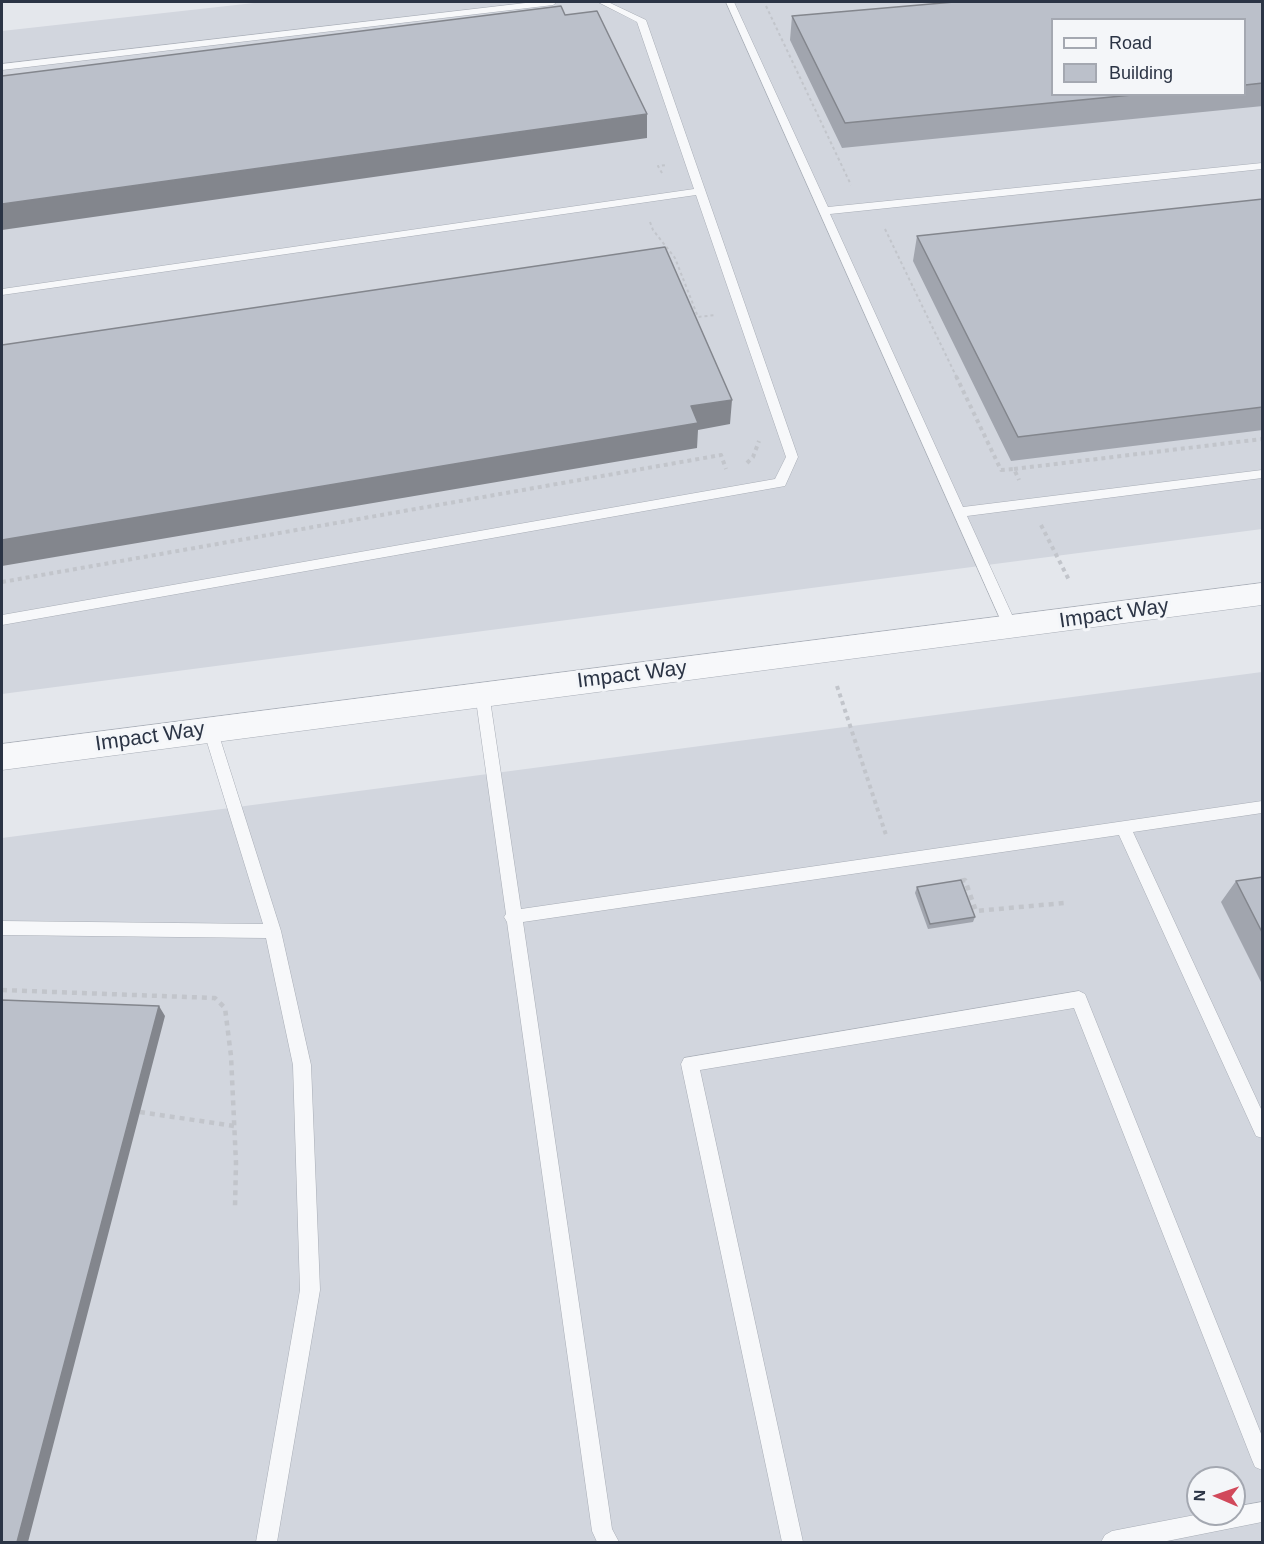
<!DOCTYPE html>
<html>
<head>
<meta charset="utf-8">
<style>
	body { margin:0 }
	#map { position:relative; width:1264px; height:1544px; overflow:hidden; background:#e4e7ec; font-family:Helvetica,sans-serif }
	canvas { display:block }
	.frame { position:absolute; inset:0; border:3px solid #2b3445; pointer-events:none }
	.legend { position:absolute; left:1051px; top:18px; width:195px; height:78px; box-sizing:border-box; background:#f4f6f9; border:2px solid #a4a8b1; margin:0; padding:8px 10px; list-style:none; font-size:18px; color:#2b3445 }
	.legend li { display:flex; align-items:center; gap:12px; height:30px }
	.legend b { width:30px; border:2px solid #a4a8b1 }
	.north { position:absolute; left:1186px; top:1466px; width:60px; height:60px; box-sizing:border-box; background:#f4f6f9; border:2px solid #a4a8b1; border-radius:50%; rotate:272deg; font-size:16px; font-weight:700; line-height:24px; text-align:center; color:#2b3445 }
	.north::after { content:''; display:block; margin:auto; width:21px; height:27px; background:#d1495b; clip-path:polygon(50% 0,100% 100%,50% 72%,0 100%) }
</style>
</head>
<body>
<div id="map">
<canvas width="1264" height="1544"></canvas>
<div class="frame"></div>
<ul class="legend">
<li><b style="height:8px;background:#f7f8fa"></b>Road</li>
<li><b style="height:16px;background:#bbc0ca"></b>Building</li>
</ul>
<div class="north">N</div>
</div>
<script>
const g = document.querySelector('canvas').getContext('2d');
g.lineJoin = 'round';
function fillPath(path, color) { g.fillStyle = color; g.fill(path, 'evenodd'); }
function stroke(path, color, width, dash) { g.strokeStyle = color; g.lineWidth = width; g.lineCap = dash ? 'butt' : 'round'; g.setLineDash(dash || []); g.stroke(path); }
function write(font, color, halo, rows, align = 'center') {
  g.font = font + ' Helvetica,sans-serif'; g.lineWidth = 6; g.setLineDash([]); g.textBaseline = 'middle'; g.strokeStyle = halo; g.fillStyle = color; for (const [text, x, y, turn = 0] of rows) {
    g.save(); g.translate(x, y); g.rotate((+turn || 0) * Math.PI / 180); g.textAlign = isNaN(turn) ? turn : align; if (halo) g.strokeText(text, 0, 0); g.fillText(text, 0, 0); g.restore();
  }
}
fillPath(new Path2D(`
	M263 2H1262V529L2 694V31ZM1052 20H1244V94H1052Z
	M1262 672V1542H2V838ZM1198 1478H1234V1514H1198Z`), '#d2d6de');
const lane = new Path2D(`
	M534 2H557L553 5 2 70V64Z
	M598 2H608L646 20 798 457 785 486 2 625V615L775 479 786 457 696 195 2 295V289L694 189 637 22Z
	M726 2H734L828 207 1262 163V169L830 214 963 507 1262 470V478L967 516 1018 628 1016 632H1006Z
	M482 687 487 689 489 693 521 909 1262 801V813L1133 832 1262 1111V1138L1256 1136 1119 835 523 922 612 1529 619 1542H597L592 1531 507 922 504 917 506 914 475 693 477 689Z
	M210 723 215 725 217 729 281 931 311 1065 320 1290 277 1542H256L300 1290 293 1065 266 938 2 935V921L263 924 203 729 205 725Z
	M1079 991 1085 994 1087 999 1262 1436V1470L1255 1467 1252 1460 1074 1008 700 1070 803 1542H782L681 1064 684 1058Z
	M1262 1502V1522L1162 1542H1101L1105 1535 1112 1531 1200 1514H1234V1507Z`);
const street = new Path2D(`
	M1262 583V605L2 770V744Z`);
stroke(lane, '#a9aeb7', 1);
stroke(street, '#a9aeb7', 1);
stroke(new Path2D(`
	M766 6 851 185
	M662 173 658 166 666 165
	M650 222 653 230 675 258 698 317 716 315
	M885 229 957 378`), '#c2c5cb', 2, [3, 3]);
stroke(new Path2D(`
	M956 376 1001 470 1014 469 1019 480
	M747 463 753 457 759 441
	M1014 469 1262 439
	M1041 525 1069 580
	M2 582 721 455 726 469
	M837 686 886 835`), '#c2c5cb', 4, [4, 4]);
stroke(new Path2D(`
	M961 881 965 880 976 911 1064 903
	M2 990 215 998 225 1008 231 1056 236 1163 235 1207
	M140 1112 234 1126`), '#c2c5cb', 4.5, [5, 5]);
fillPath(lane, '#f7f8fa');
fillPath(street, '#f7f8fa');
fillPath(new Path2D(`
	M1263 2V106L842 148 790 40 792 16ZM1245 20V94H1053Z
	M1263 199V430L1011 461 913 261 917 236Z
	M1263 877V986L1221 902 1236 881Z
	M917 887 975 917 973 922 928 929 915 893Z`), '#a1a5ae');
fillPath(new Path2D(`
	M647 114V138L2 230V204Z
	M732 400 730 424 698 430 697 448 2 566V540L691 406Z
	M159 1006 165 1016 28 1542H17Z`), '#83868d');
const building = new Path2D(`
	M954 2H1263V83L1245 85V20H1053V94H1142L845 123 792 16Z
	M561 6 565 15 597 11 647 114 2 204V76Z
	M1263 199V407L1018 437 917 236Z
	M665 247 732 400 691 406 698 423 2 540V345Z
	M1263 877V934L1236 881Z
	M961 880 975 917 930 924 917 887Z
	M2 1000 159 1006 17 1542H2Z`);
fillPath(building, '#bbc0ca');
stroke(building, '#83868d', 1.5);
write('21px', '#2b3445', '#f4f6f9', [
	["Impact Way",1114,614,-8],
	["Impact Way",632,675,-7],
	["Impact Way",150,737,-8]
]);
</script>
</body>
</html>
